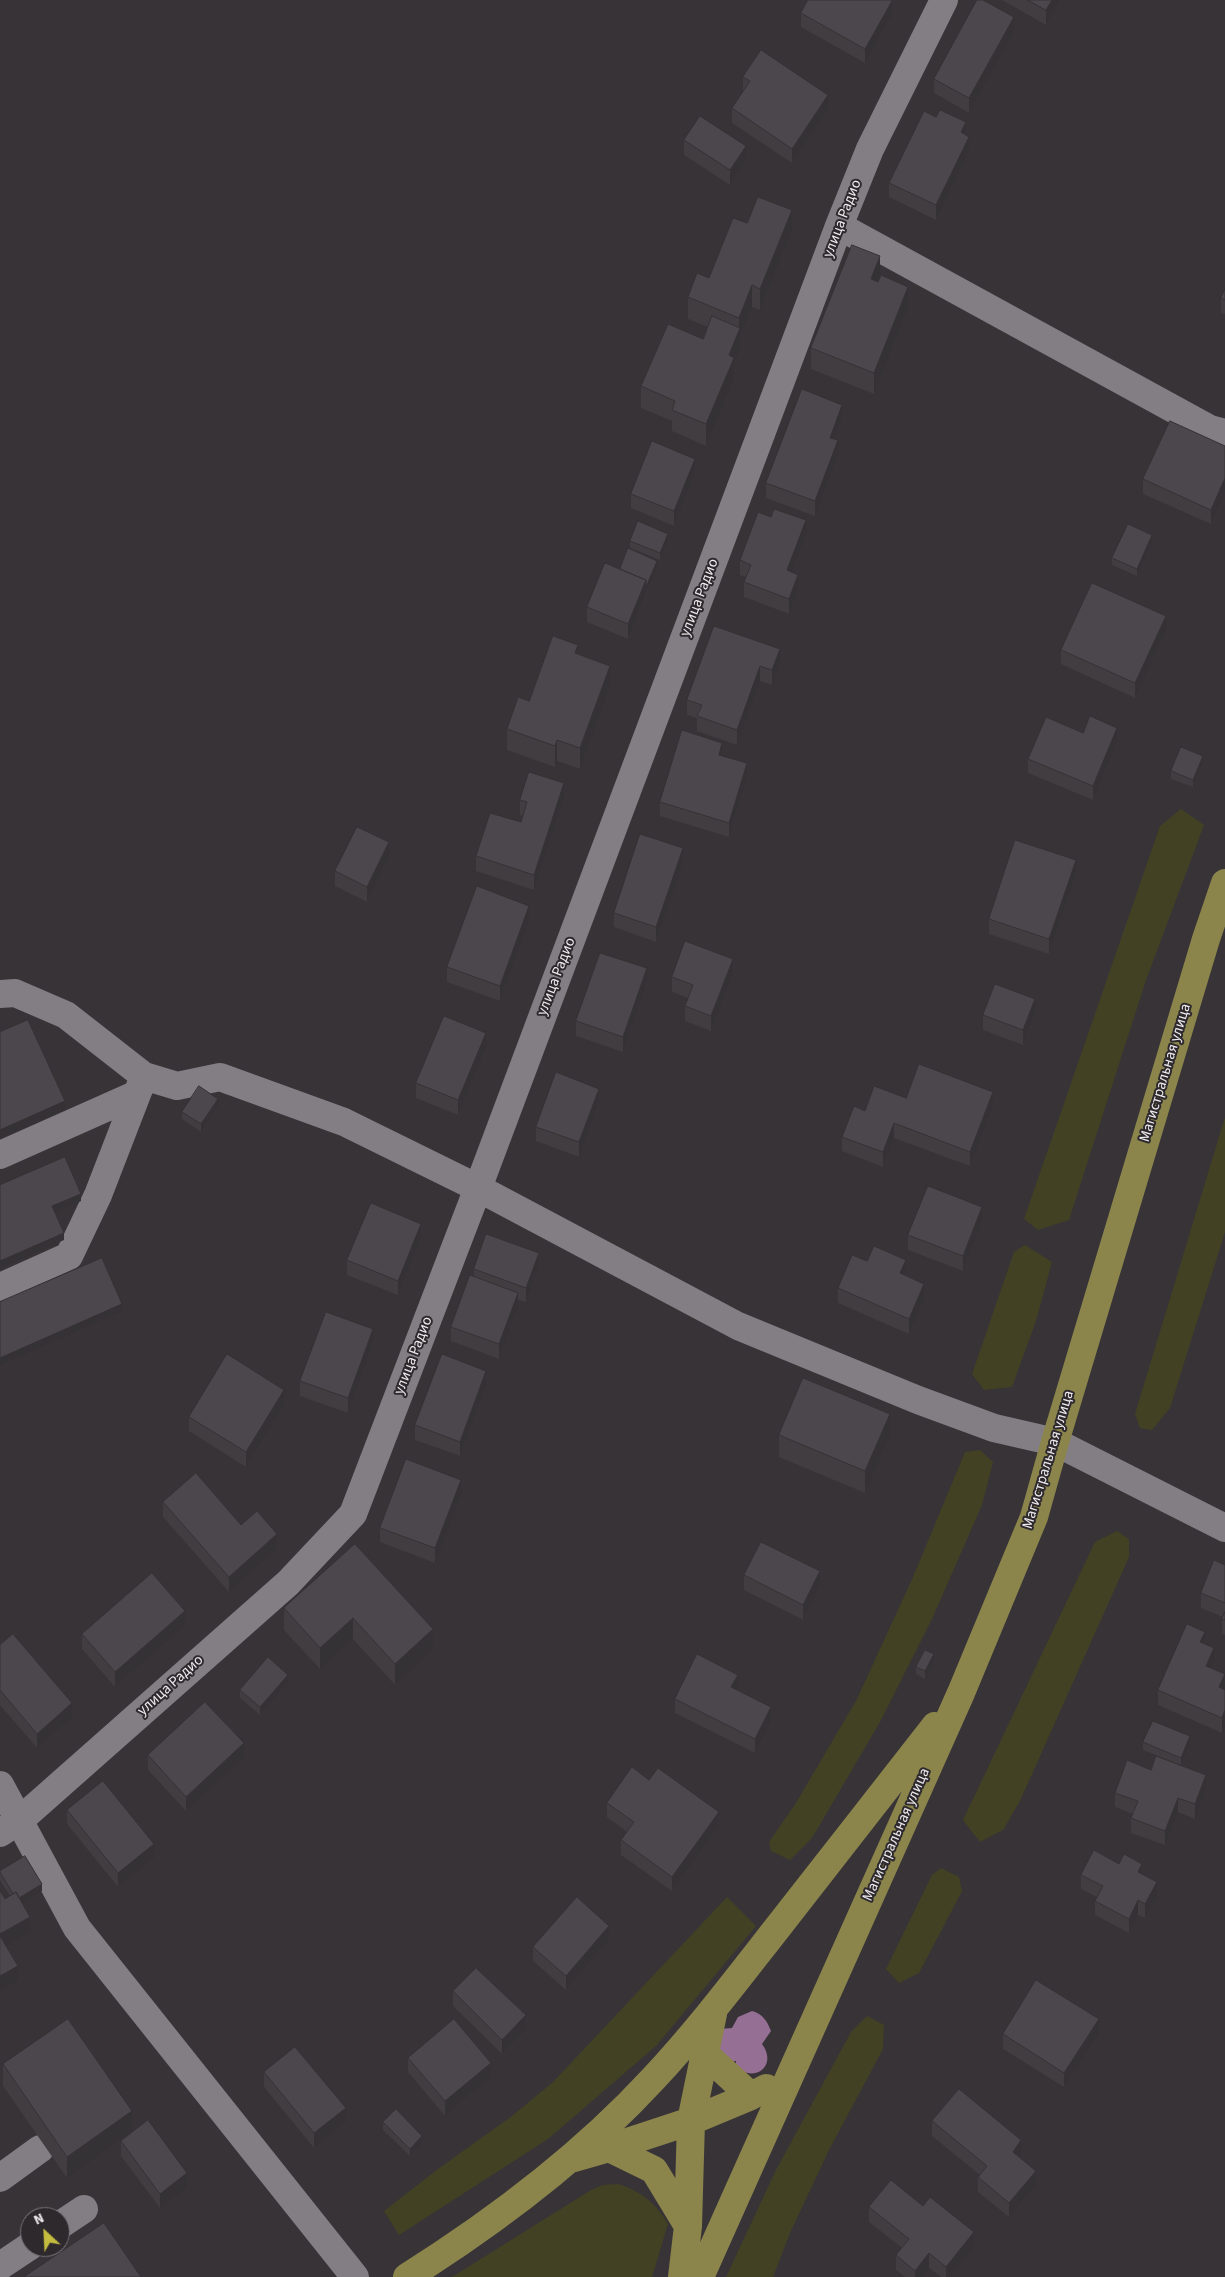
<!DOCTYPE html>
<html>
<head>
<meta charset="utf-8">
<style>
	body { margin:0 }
	#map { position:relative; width:1225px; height:2277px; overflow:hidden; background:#373337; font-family:"Source Sans 3",sans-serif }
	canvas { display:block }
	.north { position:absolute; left:20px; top:2207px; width:50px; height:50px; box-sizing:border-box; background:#2d292d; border:1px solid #7b777b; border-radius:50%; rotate:335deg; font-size:14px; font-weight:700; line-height:20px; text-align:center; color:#efecef }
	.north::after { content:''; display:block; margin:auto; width:18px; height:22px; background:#c4bc3e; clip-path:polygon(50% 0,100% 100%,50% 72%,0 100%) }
</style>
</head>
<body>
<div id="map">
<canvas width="1225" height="2277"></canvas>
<div class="north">N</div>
</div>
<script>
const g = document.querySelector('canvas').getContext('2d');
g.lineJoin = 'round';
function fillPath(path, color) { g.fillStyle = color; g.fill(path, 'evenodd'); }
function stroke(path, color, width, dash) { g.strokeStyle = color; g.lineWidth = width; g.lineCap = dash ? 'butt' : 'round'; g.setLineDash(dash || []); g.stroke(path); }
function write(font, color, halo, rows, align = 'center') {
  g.font = font + ' "Source Sans 3",sans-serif'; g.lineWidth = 4; g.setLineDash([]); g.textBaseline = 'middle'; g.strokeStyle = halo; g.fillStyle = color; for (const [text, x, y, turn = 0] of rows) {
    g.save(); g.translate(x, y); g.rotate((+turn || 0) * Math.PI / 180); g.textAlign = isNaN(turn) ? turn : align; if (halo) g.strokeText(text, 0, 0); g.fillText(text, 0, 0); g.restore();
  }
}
fillPath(new Path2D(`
	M1181 809 1204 825 1146 980 1069 1220 1038 1230 1024 1219 1160 826Z
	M1225 1117V1232L1170 1408 1152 1430 1140 1428 1135 1414Z
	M1025 1245 1052 1262 1036 1321 1012 1387 984 1390 972 1374 1014 1252Z
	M980 1450 993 1462 982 1505 932 1619 880 1722 812 1838 790 1860 771 1851 769 1842 796 1803 857 1699 913 1577 965 1452Z
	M1117 1531 1129 1539V1557L1020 1801 1003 1830 980 1842 963 1820 1095 1542Z
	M941 1868 959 1877 962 1891 919 1973 899 1983 886 1969 932 1875Z
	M727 1897 756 1926 656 2046 548 2139 399 2235 384 2211 438 2169 512 2116 553 2082Z
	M867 2016 884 2025 883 2049 829 2150 790 2233 773 2277H726L776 2170 851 2032Z
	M618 2184C641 2191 656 2203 668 2224L652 2277H452L591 2190 603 2185Z`), '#434124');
fillPath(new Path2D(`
	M752 2011C763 2014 767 2021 771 2031L762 2044C777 2064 758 2083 736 2068V2061L728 2062 720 2059 719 2029 732 2028 738 2017Z`), '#956f94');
stroke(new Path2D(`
	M839 226 1210 429 1225 433
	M0 994 15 993 66 1015 144 1076 177 1086 220 1077 344 1122 478 1188 738 1326 918 1400 994 1428 1055 1442 1225 1528
	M0 1155 137 1094
	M0 1287 69 1256 98 1195 144 1076
	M0 1785 77 1928 355 2277
	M0 1833 20 1820 288 1583 353 1514 478 1188 839 226 870 149 944 0
	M0 2178 40 2149
	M60 2225 84 2209
	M0 2266 30 2246`), '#837e83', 28);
stroke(new Path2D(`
	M704 2053 751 2096 766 2088
	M609 2148 691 2121 751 2096
	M574 2158 609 2148 654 2170 688 2226
	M407 2277C496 2221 581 2157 653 2079 698 2031 738 1978 778 1927 830 1860 883 1793 935 1726
	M682 2277 688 2226 691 2121 713 2014
	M700 2277 961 1693 1034 1517 1055 1442 1206 939 1225 883`), '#8b854c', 28);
fillPath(new Path2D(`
	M1002 0H1060L1046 25Z
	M801 13 892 15 865 63 801 27Z
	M1014 32 969 113 934 93V79Z
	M743 77 828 110 792 163 732 123V108L743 91Z
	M966 135 969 152 936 220 889 197V183Z
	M684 140 746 161 730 185 684 155Z
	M747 223 792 231 760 310 752 307 740 338V349L734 364V379L706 446 672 431V421L641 408V386L703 339 708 327 688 319V297L709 278Z
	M880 277 908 308 874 394 811 369V348Z
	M1225 289V314L1221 313V298Z
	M842 419 835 439 838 455 815 516 766 498V483Z
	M1225 446V493L1211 524 1143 494V479Z
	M695 473 674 526 631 508V494Z
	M806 535 792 572 798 589 789 614 744 597V582L746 577 740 575V560Z
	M630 541 668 542 660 560 630 548Z
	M1152 543 1137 576 1112 565V558Z
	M657 568 628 639 587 622V607L620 569Z
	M714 626 780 664 772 685 760 681 737 745 697 731V718L687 715V700Z
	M1166 631 1135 698 1061 664V650Z
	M578 654 610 687 580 769 557 761 555 767 507 750V729L529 701Z
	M1083 733 1117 742 1093 800 1028 773V759Z
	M722 756 747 778 729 837 660 816V802Z
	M1203 763 1193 787 1171 779V771Z
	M564 798 534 890 476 871V856L521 822 523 816 520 815V800Z
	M389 857 367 902 335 886V871Z
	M683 862 656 942 614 927V913Z
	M1076 874 1049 954 989 934V919Z
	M529 921 500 1001 447 982V967Z
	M733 973 711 1031 685 1021V1006L688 998 672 992V977Z
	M647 983 623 1052 576 1036V1021Z
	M1035 1014 1023 1045 983 1030V1015Z
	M486 1048 458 1115 416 1098V1083Z
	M599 1103 579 1157 536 1141V1127Z
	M218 1106 201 1132 182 1119V1112Z
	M993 1107 970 1166 894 1138 883 1167 842 1151V1137L865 1111Z
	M982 1222 963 1271 908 1250V1235Z
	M421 1239 398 1295 347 1275V1260Z
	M867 1261 906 1274 905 1276 924 1299 909 1334 838 1303V1288Z
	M539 1267 526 1302 518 1300V1307L499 1359 451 1341V1327L474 1276V1269Z
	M373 1343 348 1413 300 1396V1381Z
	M486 1386 460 1456 415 1440V1425Z
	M284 1405 246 1467 189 1431V1417Z
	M779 1435 890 1436 865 1493 779 1457Z
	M461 1495 435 1563 380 1542V1528Z
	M163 1502 241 1525 277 1549 229 1592 163 1517Z
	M355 1544 433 1650 395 1685 353 1639 320 1669 284 1630V1608Z
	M1225 1565V1635L1222 1634V1619L1223 1617 1201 1608V1593Z
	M744 1575 820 1586 803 1620 744 1590Z
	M185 1626 115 1687 82 1649V1634Z
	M1205 1644 1214 1663 1212 1668 1225 1689 1222 1733 1158 1705V1690Z
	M0 1645 72 1718 37 1748 0 1705Z
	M934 1662 925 1679 916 1674V1667Z
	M288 1682 260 1715 240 1698V1690Z
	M737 1690 771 1721 755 1753 675 1713V1699Z
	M1143 1742 1190 1744 1181 1765 1143 1750Z
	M148 1755 244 1758 186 1811 148 1770Z
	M649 1780 719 1826 672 1891 621 1855V1840L627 1832 607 1817V1803Z
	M1206 1789 1195 1819 1178 1812 1165 1845 1131 1833V1818L1133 1814 1115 1807V1793Z
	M67 1810 154 1859 118 1887 67 1824Z
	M1119 1864 1142 1874 1157 1897 1145 1918 1138 1915 1129 1933 1095 1915V1901L1097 1897 1081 1889V1875Z
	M0 1871 42 1891 22 1903 30 1932 6 1945 18 1981 0 1991 5 1899 10 1896 0 1880Z
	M609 1940 566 1990 533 1961V1947Z
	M453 1991 526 2030 502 2054 453 2006Z
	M1003 2034H1099L1064 2087 1003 2049Z
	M408 2058 491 2077 445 2116 408 2072Z
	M3 2064 132 2132 67 2178 3 2086Z
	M264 2072 346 2122 314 2148 264 2087Z
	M932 2121 1021 2155 1019 2157 1036 2185 1009 2217 978 2192V2177L980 2175 932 2136Z
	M383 2122 422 2143 410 2156 383 2130Z
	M121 2141 187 2188 160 2208 121 2156Z
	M869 2207 974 2247 950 2277H941L929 2268 922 2277H905L896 2270V2255L902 2248 869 2222Z`), '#413d41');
fillPath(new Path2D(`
	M1052 0H1060L1046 25V10Z
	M892 1V15L865 63V49Z
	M1014 17V32L969 113V98Z
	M828 95V110L792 163V149Z
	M966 122V137L961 132Z
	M969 137V152L936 220V205Z
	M746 146V161L730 185V170Z
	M792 210V231L760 310V289Z
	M880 256V277L871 301V279Z
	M752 285V307L740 338V349L734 364V379L706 446V424L729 355 739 330V318Z
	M908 287V308L874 394V373Z
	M842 405V419L830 452V438Z
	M838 440V455L815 516V501Z
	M695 459V473L674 526V511Z
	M1225 478V493L1211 524V510Z
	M806 520V535L787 585V570Z
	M668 534V542L660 560V553Z
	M1152 535V543L1137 576V569Z
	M657 561V568L646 594V587Z
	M798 575V589L789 614V599Z
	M646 580V594L628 639V624Z
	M1166 616V631L1135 698V683Z
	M578 645V667L575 653Z
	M780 649V664L772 685V670Z
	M610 666V687L580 769V748Z
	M760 666V681L737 745V730Z
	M1117 728V742L1093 800V786Z
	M557 740V761L555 767V746Z
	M722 743V757L719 755Z
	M1203 756V763L1193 787V780Z
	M747 763V778L729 837V823Z
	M564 783V798L534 890V875Z
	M389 842V857L367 902V887Z
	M683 848V862L656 942V927Z
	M1076 860V874L1049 954V939Z
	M529 906V921L500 1001V986Z
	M733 959V973L711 1031V1016Z
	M647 968V983L623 1052V1037Z
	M1035 999V1014L1023 1045V1030Z
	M486 1033V1048L458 1115V1100Z
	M599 1089V1103L579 1157V1142Z
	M993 1092V1107L970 1166V1152Z
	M218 1099V1106L201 1132V1124Z
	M65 1101V1109L0 1138V1130Z
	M894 1123V1138L883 1167V1152Z
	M81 1194V1201L52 1214V1206Z
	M982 1207V1222L963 1271V1256Z
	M421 1224V1239L398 1295V1281Z
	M64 1233V1240L0 1268V1261Z
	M539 1253V1267L526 1302V1288Z
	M906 1260V1274L900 1288V1273Z
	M924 1284V1299L909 1334V1319Z
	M518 1293V1307L499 1359V1344Z
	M122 1304V1311L0 1365V1358Z
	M373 1329V1343L348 1413V1398Z
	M486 1371V1386L460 1456V1442Z
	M284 1390V1405L246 1467V1452Z
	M890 1414V1436L865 1493V1471Z
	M461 1480V1495L435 1563V1548Z
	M277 1534V1549L229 1592V1577Z
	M820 1571V1586L803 1620V1605Z
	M185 1611V1626L115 1687V1672Z
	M353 1618V1639L320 1669V1648Z
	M433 1629V1650L395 1685V1664Z
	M1205 1632V1647L1200 1642Z
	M1214 1648V1663L1206 1681V1666Z
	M934 1654V1662L925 1679V1671Z
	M1225 1674V1689L1219 1702V1687Z
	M288 1675V1682L260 1715V1707Z
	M738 1675V1689L731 1701V1687Z
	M72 1703V1718L37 1748V1734Z
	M771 1707V1721L755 1753V1739Z
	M1225 1710V1725L1222 1733V1718Z
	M1190 1736V1744L1181 1765V1758Z
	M244 1743V1758L186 1811V1797Z
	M1206 1775V1789L1195 1819V1804Z
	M1178 1798V1812L1165 1845V1831Z
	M719 1812V1826L672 1891V1877Z
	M154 1844V1859L118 1887V1873Z
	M1142 1864V1878L1138 1872Z
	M1157 1882V1897L1145 1918V1904Z
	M42 1884V1891L16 1907V1899Z
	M1138 1900V1915L1129 1933V1919Z
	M30 1917V1932L0 1949V1934Z
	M609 1926V1940L566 1990V1976Z
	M18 1966V1981L0 1991V1976Z
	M526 2015V2030L502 2054V2040Z
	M1099 2019V2034L1064 2087V2073Z
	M491 2063V2077L445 2116V2101Z
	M346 2108V2122L314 2148V2133Z
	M132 2111V2132L67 2178V2157Z
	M422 2136V2143L410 2156V2149Z
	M1021 2140V2155L1013 2166V2152Z
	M1036 2171V2185L1009 2217V2203Z
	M187 2173V2188L160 2208V2194Z
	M974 2232V2247L950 2277H946V2267Z
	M929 2253V2268L922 2277H915V2271Z`), '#353235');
const building = new Path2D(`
	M808 0H891L892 1 865 49 801 13Z
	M977 0H983L1014 17 969 98 934 79Z
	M1028 0H1052L1046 10Z
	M761 50 828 95 792 149 732 108 750 81 743 77Z
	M940 110 966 122 961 132 969 137 936 205 889 183 924 111 936 117Z
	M700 116 746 146 730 170 684 140Z
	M758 197 792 210 760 289 752 285 739 318 688 297 697 273 709 278 733 218 747 223Z
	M852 245 880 256 871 279 878 282 881 275 908 287 874 373 811 348Z
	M1225 289V300L1221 298Z
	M712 316 740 328 729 355 734 358 706 424 672 410 675 401 641 386 668 324 703 339Z
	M802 389 842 405 830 438 838 440 815 501 766 483Z
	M1170 421 1225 446V478L1211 510 1143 479Z
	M652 441 695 459 674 511 631 494Z
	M774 509 806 520 787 570 798 575 789 599 744 582 751 565 740 560 758 512 771 517Z
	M638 521 668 534 660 553 630 541Z
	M1128 524 1152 535 1137 569 1112 558Z
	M628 548 657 561 646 587V580L620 569Z
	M605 563 646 580 628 624 587 607Z
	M1092 583 1166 616 1135 683 1061 650Z
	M714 626 780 649 772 670 760 666 737 730 697 716 702 705 687 700Z
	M553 636 578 645 575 653 610 666 580 748 557 740 555 746 507 729 518 697 529 701Z
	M1090 716 1117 728 1093 786 1028 759 1046 717 1083 733Z
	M682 730 722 743 719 755 747 763 729 823 660 802Z
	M1181 747 1203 756 1193 780 1171 771Z
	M529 772 564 783 534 875 476 856 490 813 521 822 527 802 520 800Z
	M357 827 389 842 367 887 335 871Z
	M640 834 683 848 656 927 614 913Z
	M1015 840 1076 860 1049 939 989 919Z
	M477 886 529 906 500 986 447 967Z
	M685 941 733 959 711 1016 685 1006 693 985 672 977Z
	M600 953 647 968 623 1037 576 1021Z
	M995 984 1035 999 1023 1030 983 1015Z
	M444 1016 486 1033 458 1100 416 1083Z
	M28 1020 65 1101 0 1130V1032Z
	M919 1064 993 1092 970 1152 894 1123 883 1152 842 1137 854 1106 865 1111 874 1086 906 1098Z
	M556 1072 599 1089 579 1142 536 1127Z
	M199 1086 218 1099 201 1124 182 1112Z
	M65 1157 81 1194 52 1206 64 1233 0 1261V1185Z
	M928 1186 982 1207 963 1256 908 1235Z
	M371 1203 421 1224 398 1281 347 1260Z
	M486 1234 539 1253 526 1288 474 1269Z
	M874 1246 906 1260 900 1273 924 1284 909 1319 838 1288 852 1255 867 1261Z
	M102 1258 122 1304 0 1358V1302Z
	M470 1275 518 1293 499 1344 451 1327Z
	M326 1312 373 1329 348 1398 300 1381Z
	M227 1354 284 1390 246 1452 189 1417Z
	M442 1354 486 1371 460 1442 415 1425Z
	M803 1378 890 1414 865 1471 779 1435Z
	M406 1459 461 1480 435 1548 380 1528Z
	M196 1473 241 1525 257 1511 277 1534 229 1577 163 1502Z
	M761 1542 820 1571 803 1605 744 1575Z
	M355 1544 433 1629 395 1664 353 1618 320 1648 284 1608Z
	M1214 1560 1225 1565V1603L1201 1593Z
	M152 1573 185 1611 115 1672 82 1634Z
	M1225 1612V1620L1222 1619Z
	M1187 1624 1205 1632 1200 1642 1214 1648 1206 1666 1225 1674 1219 1687 1225 1690V1710L1222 1718 1158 1690Z
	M13 1634 72 1703 37 1734 0 1690V1645Z
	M925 1650 934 1654 925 1671 916 1667Z
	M697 1654 738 1675 731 1687 771 1707 755 1739 675 1699Z
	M268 1657 288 1675 260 1707 240 1690Z
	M205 1702 244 1743 186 1797 148 1755Z
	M1153 1721 1190 1736 1181 1758 1143 1742Z
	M1156 1756 1206 1775 1195 1804 1178 1798 1165 1831 1131 1818 1138 1801 1115 1793 1127 1760 1151 1770Z
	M632 1767 649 1780 658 1768 719 1812 672 1877 621 1840 634 1822 607 1803Z
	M103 1781 154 1844 118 1873 67 1810Z
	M1094 1850 1119 1864 1124 1854 1142 1864 1138 1872 1157 1882 1145 1904 1138 1900 1129 1919 1095 1901 1103 1886 1081 1875Z
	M25 1856 42 1884 19 1898 16 1892 13 1894 0 1872V1871Z
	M0 1890 5 1899 16 1892 30 1917 0 1934Z
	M577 1897 609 1926 566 1976 533 1947Z
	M0 1936 18 1966 0 1976Z
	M476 1968 526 2015 502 2040 453 1991Z
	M1036 1980 1099 2019 1064 2073 1003 2034Z
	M68 2019 132 2111 67 2157 3 2064Z
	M454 2019 491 2063 445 2101 408 2058Z
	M295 2047 346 2108 314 2133 264 2072Z
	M959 2089 1021 2140 1013 2152 1036 2171 1009 2203 978 2177 987 2166 932 2121Z
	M396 2109 422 2136 410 2149 383 2122Z
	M148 2120 187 2173 160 2194 121 2141Z
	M891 2180 923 2206 930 2197 974 2232 946 2267 929 2253 915 2271 896 2255 909 2239 869 2207Z
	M104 2223 141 2277H24Z`);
fillPath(building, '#4c474c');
stroke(building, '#353235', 1);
write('15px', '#efecef', '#2d292d', [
	["улица Радио",843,219,-69],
	["улица Радио",700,598,-69],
	["улица Радио",557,977,-69],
	["Магистральная улица",1166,1073,-73],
	["улица Радио",414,1356,-69],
	["Магистральная улица",1049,1460,-73],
	["улица Радио",171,1686,-42],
	["Магистральная улица",897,1835,-66]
]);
</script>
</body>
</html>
